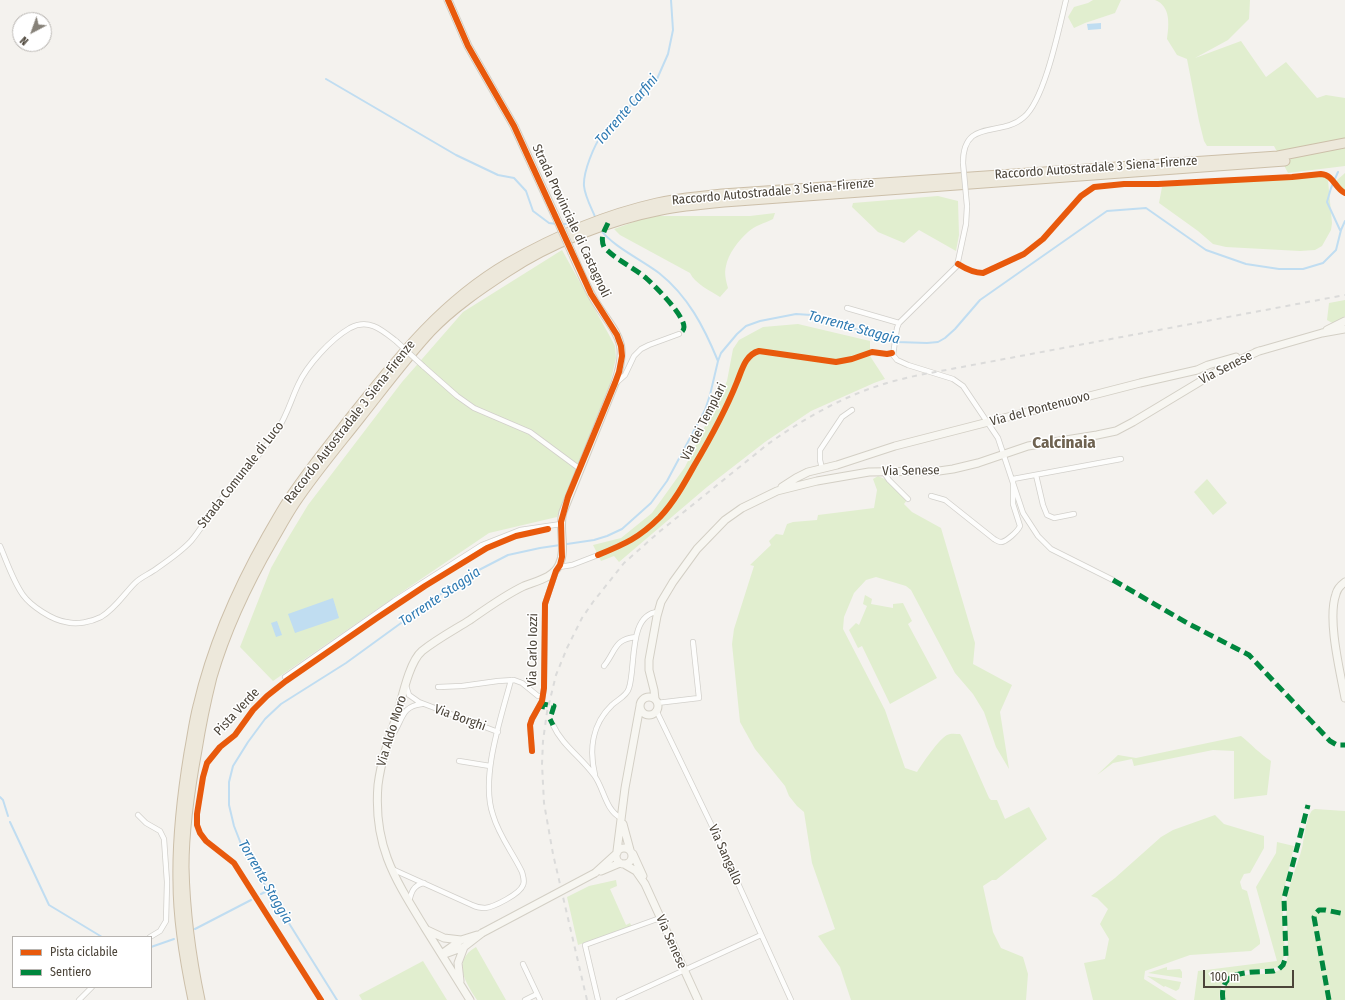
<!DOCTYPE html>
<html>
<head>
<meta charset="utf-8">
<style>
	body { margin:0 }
	#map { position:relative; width:1345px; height:1000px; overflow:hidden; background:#f4f2ee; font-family:"Fira Sans Condensed",sans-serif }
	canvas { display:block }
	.legend { position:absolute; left:12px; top:936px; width:140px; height:52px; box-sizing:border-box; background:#fff; border:1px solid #b7b4b0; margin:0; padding:5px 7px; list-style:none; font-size:12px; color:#4b4439 }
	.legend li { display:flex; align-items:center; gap:8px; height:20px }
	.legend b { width:20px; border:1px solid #b7b4b0 }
	.north { position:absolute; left:12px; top:12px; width:40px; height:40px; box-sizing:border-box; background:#fff; border:1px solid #b7b4b0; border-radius:50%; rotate:221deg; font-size:11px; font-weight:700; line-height:16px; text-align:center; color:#4b4439 }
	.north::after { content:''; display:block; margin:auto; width:14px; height:18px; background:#868178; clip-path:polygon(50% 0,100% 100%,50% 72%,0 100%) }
	.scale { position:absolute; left:1203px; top:970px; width:91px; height:18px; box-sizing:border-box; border:2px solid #4b4439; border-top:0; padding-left:5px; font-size:12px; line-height:14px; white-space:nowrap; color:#4b4439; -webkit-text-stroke:3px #fff; paint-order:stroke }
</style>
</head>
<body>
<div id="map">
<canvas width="1345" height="1000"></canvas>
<ul class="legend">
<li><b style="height:5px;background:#e8590c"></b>Pista ciclabile</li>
<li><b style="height:5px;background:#00873e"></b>Sentiero</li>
</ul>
<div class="north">N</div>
<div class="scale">100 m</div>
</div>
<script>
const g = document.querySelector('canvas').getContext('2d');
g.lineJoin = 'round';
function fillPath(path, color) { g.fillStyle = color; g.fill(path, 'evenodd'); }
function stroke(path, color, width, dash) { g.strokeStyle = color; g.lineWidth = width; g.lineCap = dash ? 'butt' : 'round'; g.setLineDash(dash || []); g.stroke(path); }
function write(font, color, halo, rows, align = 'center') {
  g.font = font + ' "Fira Sans Condensed",sans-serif'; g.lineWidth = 3; g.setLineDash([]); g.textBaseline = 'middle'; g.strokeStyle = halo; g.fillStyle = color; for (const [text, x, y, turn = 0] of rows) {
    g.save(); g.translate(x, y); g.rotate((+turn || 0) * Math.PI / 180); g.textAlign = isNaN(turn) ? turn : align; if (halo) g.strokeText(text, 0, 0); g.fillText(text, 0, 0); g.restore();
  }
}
fillPath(new Path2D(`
	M1093 0H1121L1115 13 1085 23 1074 28 1068 17 1074 7 1088 3Z
	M1155 0H1250L1249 19 1228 40 1195 58 1241 41 1266 77 1286 62 1317 98 1326 95 1345 98V166L1288 173 1274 146H1207L1204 141 1199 121 1187 59 1177 55 1167 39C1169 25 1171 6 1155 0Z
	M1345 173V192L1336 181Z
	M1323 175 1328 180 1332 223 1331 230 1322 246 1315 250 1300 251 1226 247 1213 244 1198 231 1159 203 1162 187Z
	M938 196 958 201 959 235 956 251 919 230 904 243 878 232 852 207 853 203Z
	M775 213 773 219C765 223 754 226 748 232 739 240 728 254 726 266 724 273 726 281 728 288L720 297C711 291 695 284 690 273L620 235 614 229 642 219 657 216H750Z
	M562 250 608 333 615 346 616 358 610 384 557 517 489 533 396 596 273 681 240 647 271 568 285 543 308 505 402 382 463 312Z
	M1345 300V316L1334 324 1327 320 1329 303Z
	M798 324 870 341V356L885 379 874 383 811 411 765 442 707 487 619 562 614 556 601 561 593 545 621 538 652 513 685 467 727 381 733 349 739 340 763 327Z
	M878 476 889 481 907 500 904 504 912 512 941 528 975 643 973 664 1012 685 1000 712 1009 769 996 747 984 712 973 694 955 673 911 590 906 586 876 577 866 580 854 593 844 617 843 629 885 710 905 768 917 772C922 764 939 739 947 735 951 733 956 734 960 734L962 737 989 798 991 800H997L1005 819 1029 807 1047 839 996 880H992L983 886 993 932 1001 948 1023 957 1028 974 1026 1000H851L840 967 818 936 835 929 812 863 804 812 797 806 789 796 785 786 755 749 740 722 732 644 734 629 754 566 750 565 771 545 769 541 776 534 783 535 787 524 793 522 817 520 818 515 874 508 877 490 873 479Z
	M1207 479 1227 503 1213 515 1194 492Z
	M865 595 872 599 871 604 893 608V604L903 603 912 621 908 624 937 678 890 704 862 646 858 648 849 630 856 623 859 625 867 606 863 604Z
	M1241 736C1251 744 1260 754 1271 761L1267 795 1234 799V751L1213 750 1134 766 1132 759 1113 763 1097 775 1118 755 1136 758Z
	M1315 809 1345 811V1000H1225C1223 996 1223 992 1225 988 1235 960 1287 991 1288 952 1288 936 1285 913 1287 897 1290 881 1298 864 1302 848 1304 839 1306 819 1311 812 1312 810 1313 810 1315 809Z
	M1215 815 1224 824 1264 836V848L1250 873 1244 874 1240 882 1242 889 1247 891 1260 940V944L1251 951 1190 955 1145 971 1144 979 1177 1000H1093L1084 963 1105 959 1109 939 1100 924 1108 909 1097 898 1091 896 1115 878 1161 837 1173 830Z
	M1277 842 1294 846 1282 899 1285 955 1278 967C1255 972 1217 965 1220 1000H1194L1198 971 1277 961 1256 887 1276 853Z
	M616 880 617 886 610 889 626 925 630 923 632 927 578 945 567 897 589 886Z
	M476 947 506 1000H477C466 983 451 961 476 947Z
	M423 961 447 1000H362L359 995Z
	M1167 967V970L1180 969 1182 972V978L1148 973Z
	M1147 976 1181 982 1179 989 1176 991 1165 986 1164 987Z`), '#e1eecf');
fillPath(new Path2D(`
	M1101 23V29L1088 30 1087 24Z
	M333 598 339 618 295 633 288 614Z
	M277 621 282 635 276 637 271 623Z`), '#c0ddf1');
stroke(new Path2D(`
	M326 79 456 155 498 175 514 178 526 191 533 211 549 223 557 224
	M1338 172 1331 188 1327 202 1340 230
	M596 219C592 209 585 197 584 186 583 172 594 145 603 133L657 79 668 54 673 30 671 0
	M562 224H579
	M600 229C612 246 642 260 659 273 688 296 704 327 718 361
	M0 797 3 800 8 816
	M10 822 49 905 102 937
	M261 894 269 890
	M195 929 251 900
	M151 947 174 939
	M337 1000 250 861 241 844 234 826 229 805V782L233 766 248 742 265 719 281 704 346 663 452 586 477 571 508 555 540 548 594 540 607 536 622 529 651 503 667 481 705 410 710 395 718 361 721 353 737 334 746 326 760 321 796 314 811 315 897 342 927 343 938 342 945 338 955 329 980 300 1107 211 1146 208 1206 250 1246 264 1279 269H1303L1323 263 1336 250 1341 230 1345 221`), '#c0ddf1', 2);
const street = new Path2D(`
	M963 163C963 117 1001 138 1024 117 1045 99 1059 28 1066 0
	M967 206 966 224 957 266 899 323 897 328 893 355 897 360 908 365 953 379 963 386 998 438 1023 513 1038 536 1051 549 1113 580
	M847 308 899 323
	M423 366 457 396 474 408 530 432 580 469
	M616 383 625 375 634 356 641 349 649 345 679 334
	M822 469 820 460V450L842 417 852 410
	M883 471 889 480 908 499
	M1036 475 1043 505 1047 515 1054 518 1074 514
	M931 496 945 500 994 539C996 540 998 542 1001 542 1006 542 1018 531 1020 526L1013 504V479L1121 459
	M0 546C7 562 13 581 23 595 31 606 52 620 66 622 77 625 91 622 101 617 115 609 124 594 135 583 140 578 147 575 153 571 166 562 180 553 191 541 202 528 211 511 223 497 240 475 263 453 278 429 287 415 291 400 298 385 307 365 331 339 350 328 369 318 382 330 396 341
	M559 567 572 565 598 555
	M604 666C616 651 614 639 636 637
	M285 677 394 601 482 545 520 530 561 524
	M406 686 409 695 419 702 498 732
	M438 687 462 686 498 681 514 680 522 683 538 696H542
	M657 703 699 698 693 642
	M656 710 711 824 791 1000
	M553 725C562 745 581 757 594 775 604 788 605 810 621 818
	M391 737C403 722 400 706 422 704
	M532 751 530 725 532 719 542 701 544 688 545 604 556 571
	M459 761 490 766
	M595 775C589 750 592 724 612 705 617 700 627 696 629 688 636 667 628 614 658 612
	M138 815 146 823 160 831 164 839 167 882 166 921 160 931 150 937
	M392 869 472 905C476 907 480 908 485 908 494 907 520 894 523 885 525 881 523 876 522 872 513 853 499 836 493 815 480 778 501 718 511 680
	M409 902C411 893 413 885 424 883
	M523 964 540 1000
	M79 1000 92 987
	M525 1000 537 994
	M598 1000 585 945 660 918
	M619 1000 761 935`);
const secondary = new Path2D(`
	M448 0 468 46 514 126 555 215
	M1327 330 1345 321
	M1256 352 1322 333 1345 329
	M782 487 796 478 808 472 837 465 895 446 1140 383 1197 370 1208 365 1236 357
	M1345 582C1341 585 1337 589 1336 594 1327 619 1340 671 1345 698
	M640 706a9 9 0 1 1 18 0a9 9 0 1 1-18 0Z
	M655 699 654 690 649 670V660L657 616 661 602 673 582 697 549 725 520 742 508 777 491 817 481 869 472 939 471 953 469 978 463 1028 446 1097 435 1116 431 1133 422 1226 366 1259 351
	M623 824 630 850
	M616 856a8 8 0 1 1 16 0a8 8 0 1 1-16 0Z
	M617 851 625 788 640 706
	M633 854 643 876
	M624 864 636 871 645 884 698 1000
	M601 871 620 863
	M595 873 617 853
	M427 930 444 938 461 940
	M443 953 461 940 477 935
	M442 955 464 947 482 933
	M460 981 458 963 464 947
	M470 1000C455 976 440 952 425 928 395 879 373 846 378 785 381 761 389 738 397 715 402 698 409 662 422 651 437 639 454 630 470 620 487 608 505 595 524 586 536 581 553 578 559 565 567 549 558 529 563 512L615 383C630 340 616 335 595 301 586 286 579 269 572 253`);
const highway = new Path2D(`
	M193 1000C185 962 178 922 178 882 177 839 182 796 189 753 192 738 194 721 198 706 212 646 237 589 267 536 274 524 281 511 289 499 309 469 332 441 354 413 400 355 443 301 508 263 555 236 604 215 657 203 678 198 700 197 722 194L1278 156 1345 143
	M200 1000C191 957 185 912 184 867 184 828 190 788 197 750 201 725 206 701 212 677 226 629 248 583 273 540 280 528 287 515 295 503 315 473 338 446 360 418 383 389 406 358 431 331 453 308 481 289 507 272 550 243 610 220 661 210 681 206 703 204 724 202L1285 161`);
stroke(street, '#d2d0cb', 6);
stroke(secondary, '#d3cfc5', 9);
stroke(highway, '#ccbfa9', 11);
stroke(street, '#fdfdfc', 4.5);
stroke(secondary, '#f7f6f1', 7);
stroke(highway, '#ede8db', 9);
stroke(new Path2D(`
	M587 1000 553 854 544 803 542 764 543 741 547 712 556 675 567 648 582 618 593 602 624 563 659 532 768 444C806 417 849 393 894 381 906 378 918 375 930 373L1345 295`), '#dbdbda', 2, [5, 5]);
const streetBridge = new Path2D(`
	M963 163 967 206
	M396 341 423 366`);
const secondaryBridge = new Path2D(`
	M555 215 572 253
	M482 933 595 873`);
stroke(streetBridge, '#d2d0cb', 6, []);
stroke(secondaryBridge, '#d3cfc5', 9, []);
stroke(streetBridge, '#fdfdfc', 4.5);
stroke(secondaryBridge, '#f7f6f1', 7);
stroke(new Path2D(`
	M608 223C604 231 600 238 604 247 616 260 633 267 646 278 656 287 684 315 684 327 684 331 681 332 679 334
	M1113 580 1189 624 1249 655 1330 741 1337 745H1345
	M542 709 543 704 554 706 550 719 553 725
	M1223 1000C1218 968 1252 973 1274 971L1279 969 1283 965 1286 957 1284 898 1308 805
	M1329 1000 1314 917 1316 913 1319 910H1325L1345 914`), '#00873e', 5, [10, 5]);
stroke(new Path2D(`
	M448 0 468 46 514 126 591 294 617 335 621 346 622 356 619 372 615 383 568 497 561 522 562 557 560 565 556 571 545 604 544 688 542 701 532 719 530 725 532 751
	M958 264C966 269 974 273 983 273L1024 254 1043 239 1081 196 1094 187 1124 184H1158L1292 177 1321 174C1334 175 1335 189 1345 193
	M598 555C625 544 639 538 660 517 674 502 684 484 694 466 710 439 725 412 737 382 742 370 745 355 759 351L836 362 852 359 872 352 887 354 892 353
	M321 1000 234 863 206 841 200 833 197 825V814L203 777 207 763 220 747 235 735 253 710 267 696 286 681 377 618 425 586 487 548 516 536 548 529`), '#e8590c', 6);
write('13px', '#4b4439', '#fff', [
	["Raccordo Autostradale 3 Siena-Firenze",1096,168,-4],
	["Raccordo Autostradale 3 Siena-Firenze",773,192,-5],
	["Strada Provinciale di Castagnoli",571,221,65],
	["Via Senese",1226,368,-27],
	["Via del Pontenuovo",1040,409,-15],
	["Raccordo Autostradale 3 Siena-Firenze",350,422,-52],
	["Via dei Templari",704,422,-63],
	["Via Senese",911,471,-1],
	["Strada Comunale di Luco",241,475,-52],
	["Via Carlo Iozzi",533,650,-89],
	["Pista Verde",237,712,-47],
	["Via Borghi",460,718,20],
	["Via Aldo Moro",392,731,-73],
	["Via Sangallo",725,855,66],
	["Via Senese",671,942,66]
]);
write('italic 14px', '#2e7ab2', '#fff', [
	["Torrente Carfini",627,110,-49],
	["Torrente Staggia",854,328,15],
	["Torrente Staggia",440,597,-34],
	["Torrente Staggia",265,882,60]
]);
write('bold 17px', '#6e6250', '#fff', [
	["Calcinaia",1064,443]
]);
</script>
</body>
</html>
